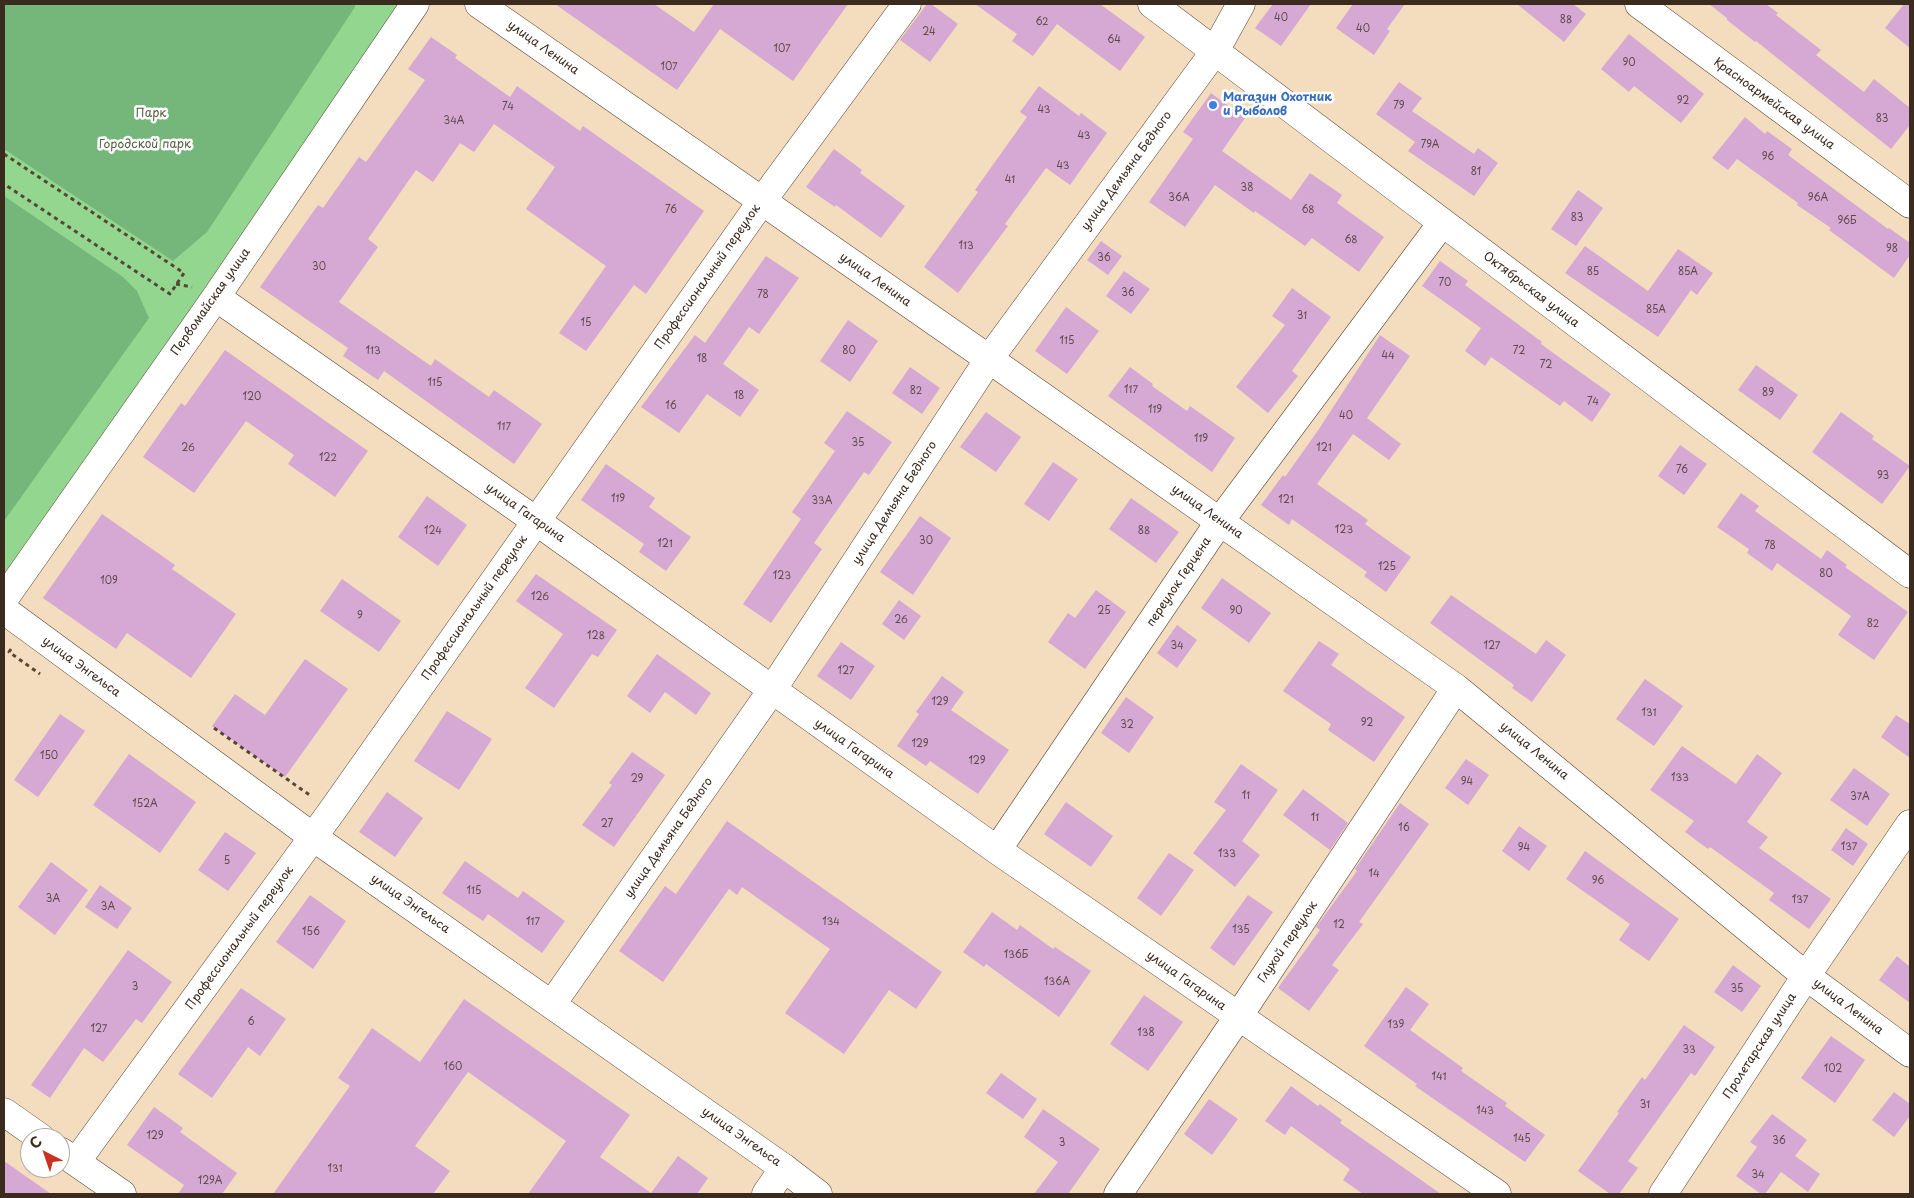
<!DOCTYPE html>
<html>
<head>
<meta charset="utf-8">
<style>
	body { margin:0 }
	#map { position:relative; width:1914px; height:1198px; overflow:hidden; background:#f4dcbe; font-family:"Playpen Sans",sans-serif }
	canvas { display:block }
	.frame { position:absolute; inset:0; border:5px solid #3b2a1e; pointer-events:none }
	.north { position:absolute; left:20px; top:1128px; width:50px; height:50px; box-sizing:border-box; background:#fff; border:1px solid #b1aaa5; border-radius:50%; rotate:319deg; font-size:14px; font-weight:700; line-height:20px; text-align:center; color:#3b2a1e }
	.north::after { content:''; display:block; margin:auto; width:18px; height:22px; background:#c8321e; clip-path:polygon(50% 0,100% 100%,50% 72%,0 100%) }
</style>
</head>
<body>
<div id="map">
<canvas width="1914" height="1198"></canvas>
<div class="frame"></div>
<div class="north">С</div>
</div>
<script>
const g = document.querySelector('canvas').getContext('2d');
g.lineJoin = 'round';
function fillPath(path, color) { g.fillStyle = color; g.fill(path, 'evenodd'); }
function stroke(path, color, width, dash) { g.strokeStyle = color; g.lineWidth = width; g.lineCap = dash ? 'butt' : 'round'; g.setLineDash(dash || []); g.stroke(path); }
function write(font, color, halo, rows, align = 'center') {
  g.font = font + ' "Playpen Sans",sans-serif'; g.lineWidth = 5; g.setLineDash([]); g.textBaseline = 'middle'; g.strokeStyle = halo; g.fillStyle = color; for (const [text, x, y, turn = 0] of rows) {
    g.save(); g.translate(x, y); g.rotate((+turn || 0) * Math.PI / 180); g.textAlign = isNaN(turn) ? turn : align; if (halo) g.strokeText(text, 0, 0); g.fillText(text, 0, 0); g.restore();
  }
}
fillPath(new Path2D(`
	M4 4H415L4 599Z`), '#92d68f');
fillPath(new Path2D(`
	M4 4H355V7L207 232 173 261 4 149Z
	M4 196 123 277 137 291 149 318 4 521Z`), '#75b77a');
fillPath(new Path2D(`
	M555 4H654L694 32 714 4H848L793 81 720 29 677 90Z
	M927 4H931L958 24 930 62 900 40Z
	M975 4H1100L1145 37 1120 71 1057 24 1033 56 1012 41 1017 34Z
	M1273 4H1311L1281 46 1255 28Z
	M1353 4H1405L1387 29 1390 31 1374 55 1336 28Z
	M1517 4H1573L1586 14 1564 42Z
	M1709 4H1766L1778 13 1776 15 1821 50 1816 55 1864 92 1874 79 1910 108V125L1891 149 1756 41 1755 42 1727 20V18Z
	M1904 4H1910V48L1885 28Z
	M1629 34 1704 94 1681 123 1634 86 1629 92 1601 69Z
	M431 37 457 55 455 58 510 97 517 86 580 131 583 126 704 211 646 294 634 285 586 351 559 333 606 266 526 209 555 167 494 124 474 152 460 143 433 182 416 170 368 239 378 247 339 302 431 366 435 359 489 397 494 390 542 424 514 464 384 371 378 380 343 356 348 348 260 287 318 205 323 208 359 157 366 162 425 80 408 69Z
	M1399 82 1422 98 1412 111 1474 154 1478 148 1498 163 1474 196 1408 151 1415 142 1376 114Z
	M1039 86 1079 116 1081 113 1107 133 1070 185 1046 168 1005 224 1008 226 958 293 924 267 978 192 975 190 1027 117 1020 112Z
	M1211 93 1245 118 1222 151 1291 200 1310 173 1342 195 1337 203 1384 237 1359 272 1312 238 1305 246 1255 211 1254 213 1215 185 1185 227 1149 202 1193 139 1183 132Z
	M1745 117 1765 134 1767 131 1792 149 1788 155 1888 229 1889 228 1910 243V255L1894 278 1829 230 1831 228 1797 205 1798 203 1737 159 1728 170 1712 158Z
	M834 149 862 170 860 173 905 206 881 238 836 205 835 207 806 187Z
	M1578 190 1603 208 1576 246 1551 229Z
	M1101 241 1122 256 1108 275 1087 260Z
	M1585 246 1648 291 1678 249 1713 273 1697 295 1691 290 1658 337 1565 273Z
	M766 256 799 278 759 334 749 327 723 364 759 390 740 417 707 394 679 433 641 407 695 335 705 343Z
	M1440 261 1468 281 1465 285 1542 342 1541 344 1563 360 1611 394 1592 422 1564 401 1560 406 1491 357 1485 366 1465 351 1481 328 1422 286Z
	M1124 271 1150 289 1131 314 1106 296Z
	M1292 288 1331 317 1292 371 1298 376 1268 413 1236 387 1285 325 1272 316Z
	M1066 307 1099 331 1067 374 1035 351Z
	M848 320 878 341 850 382 820 361Z
	M1380 335 1410 356 1367 418 1401 444 1389 460 1353 434 1317 484 1368 520 1365 524 1411 557 1386 592 1364 576 1367 572 1292 519 1289 525 1261 505 1283 475 1285 477 1319 429Z
	M225 350 368 451 335 497 288 464 294 455 246 421 194 493 143 457 181 403 185 406Z
	M1756 365 1798 395 1780 420 1738 390Z
	M910 367 940 388 922 414 892 393Z
	M1130 367 1153 384 1152 386 1187 411 1190 406 1235 438 1212 472 1108 396Z
	M847 411 892 442 869 475 864 472 814 543 822 549 771 623 743 604 801 519 792 512 835 451 824 443Z
	M986 412 1021 437 996 472 960 447Z
	M1841 412 1874 436 1872 439 1910 466 1882 504 1812 452Z
	M1680 445 1707 464 1684 495 1658 476Z
	M1053 462 1078 479 1049 521 1024 504Z
	M606 464 655 498 649 507 691 537 666 571 639 552 644 544 581 500Z
	M1741 493 1759 506 1755 511 1821 559 1827 550 1847 565 1845 567 1908 612 1874 660 1838 635 1851 616 1777 563 1772 571 1747 553 1749 549 1717 527Z
	M427 496 467 525 438 566 398 537Z
	M1131 498 1179 532 1156 563 1109 529Z
	M102 514 175 565 172 569 236 614 191 678 127 633 116 649 43 598Z
	M920 516 951 538 913 595 880 572Z
	M536 574 617 630 598 657 592 654 554 708 525 688 563 634 516 601Z
	M1222 578 1271 613 1249 643 1201 608Z
	M342 579 401 621 379 652 320 611Z
	M1096 590 1126 612 1085 669 1048 642 1068 613 1075 618Z
	M1451 595 1536 654 1546 640 1566 655 1532 702 1512 688 1514 685 1430 623Z
	M899 600 921 616 904 640 882 624Z
	M1177 625 1197 640 1177 668 1157 653Z
	M1319 641 1339 654 1331 665 1405 717 1374 762 1328 730 1331 724 1283 691Z
	M841 642 875 666 851 700 817 676Z
	M657 654 711 693 696 715 665 692 650 713 627 696Z
	M305 659 348 689 285 777 212 726 235 694 265 715Z
	M942 676 964 692 951 710 1009 750 978 794 930 761 926 766 897 746 919 714 916 712Z
	M1645 679 1683 706 1654 746 1616 719Z
	M1126 697 1154 717 1129 753 1101 733Z
	M447 711 492 739 459 790 414 761Z
	M60 714 85 731 38 797 14 780Z
	M1896 715 1910 724V758L1881 737Z
	M1682 746 1736 784 1757 754 1782 773 1747 822 1768 837 1759 848 1831 899 1809 929 1769 900 1774 893 1710 847 1708 849 1685 832 1694 821 1650 790Z
	M632 752 665 775 614 847 582 825 612 785 609 783Z
	M129 754 196 802 160 853 93 805Z
	M1466 759 1489 775 1468 805 1445 788Z
	M1241 764 1278 790 1242 841 1260 855 1235 887 1193 853 1226 810 1214 802Z
	M1854 768 1890 794 1867 826 1830 800Z
	M1303 789 1348 823 1330 850 1283 815Z
	M387 792 423 818 395 857 359 832Z
	M1066 802 1113 836 1091 867 1044 834Z
	M1400 803 1429 824 1359 922 1363 924 1332 965 1339 970 1309 1011 1278 988 1320 930 1316 927 1357 871 1355 869Z
	M727 821 942 972 916 1009 889 990 844 1054 785 1013 830 949 742 887 737 895 729 889 663 982 619 951 665 886 676 894Z
	M1519 826 1547 846 1529 871 1502 851Z
	M1846 828 1868 844 1853 866 1831 850Z
	M225 832 256 853 228 891 198 870Z
	M1585 851 1679 919 1649 961 1619 940 1630 924 1566 879Z
	M1169 853 1194 870 1161 916 1137 898Z
	M465 861 518 898 523 891 565 921 542 953 488 914 483 921 442 893Z
	M51 862 88 890 55 935 18 907Z
	M100 885 132 908 117 929 85 907Z
	M310 895 346 921 313 969 276 942Z
	M1248 895 1273 912 1234 966 1210 948Z
	M992 912 1017 930 1020 925 1053 949 1055 947 1091 971 1059 1017 986 964 984 967 963 952Z
	M128 950 172 982 142 1023 136 1019 103 1062 84 1048 50 1098 31 1085Z
	M1897 956 1910 967V1003L1879 980Z
	M1733 965 1761 986 1742 1012 1714 992Z
	M1406 987 1429 1004 1410 1030 1463 1068 1461 1071 1507 1103 1505 1106 1545 1135 1525 1162 1415 1086 1417 1084 1364 1046Z
	M241 988 286 1019 260 1056 248 1047 212 1098 178 1074Z
	M1144 995 1183 1022 1148 1071 1110 1044Z
	M464 999 630 1115 600 1157 651 1193 678 1156 708 1178 697 1194H528L566 1141 468 1072 415 1146 450 1171 433 1194H273L350 1086 338 1078 372 1028 420 1062Z
	M1684 1025 1715 1047 1695 1076 1691 1073 1628 1161 1638 1168 1619 1194H1610L1578 1171 1619 1113 1617 1112 1642 1077 1645 1080Z
	M1831 1036 1865 1060 1835 1103 1801 1078Z
	M1001 1073 1037 1099 1023 1119 986 1093Z
	M1291 1086 1318 1106 1320 1104 1342 1120 1340 1123 1441 1194H1363L1343 1180 1350 1169 1291 1126 1285 1135 1265 1121Z
	M1894 1092 1910 1104V1116L1894 1137 1872 1120Z
	M1209 1099 1238 1119 1212 1155 1184 1134Z
	M154 1107 183 1128 180 1132 237 1173 222 1194H178L184 1185 127 1145Z
	M1043 1109 1100 1149 1068 1194H1034L1058 1162 1024 1137Z
	M1772 1114 1807 1140 1795 1156 1820 1174 1808 1192 1781 1172 1765 1194H1761L1736 1176 1757 1147 1750 1142Z
	M4 1161 51 1194H4Z`), '#d5a9d4');
const street = new Path2D(`
	M479 4 989 359 1456 688 1806 976 1910 1053
	M1152 4 1910 574
	M1639 4 1910 204
	M216 297 536 521 997 850 1497 1194
	M4 599 216 297 415 4
	M997 850 1220 521 1442 223
	M552 1004 772 690 989 359 1215 51 1241 4
	M4 1112 41 1138
	M60 1151 122 1194
	M76 1162 332 811 762 201 907 4
	M766 1194 784 1168
	M1118 1194 1238 1017 1456 688
	M1663 1194 1806 976 1910 824`);
const secondary = new Path2D(`
	M4 610 313 837 784 1168 818 1194`);
stroke(street, '#574536', 29);
stroke(secondary, '#574536', 29);
stroke(new Path2D(`
	M4 154 184 273 170 294 4 184
	M176 284 192 287
	M11 649 9 652 40 674
	M214 728 311 796`), '#574536', 3, [4, 4]);
stroke(street, '#fff', 28);
stroke(secondary, '#fff', 28);
for (const [x, y, r, color] of [
	[1213,105,5,"#3f7fe0"]
]) { const dot = new Path2D(); dot.arc(x, y, r, 0, 2 * Math.PI); g.fillStyle = color; g.fill(dot); stroke(dot, '#fff', 2); }
write('10px', '#624a4c', null, [
	["40",1281,18],
	["88",1566,20],
	["62",1042,22],
	["40",1363,29],
	["24",929,32],
	["64",1114,40],
	["107",782,49],
	["90",1629,63],
	["107",669,67],
	["92",1683,101],
	["79",1399,106],
	["74",508,107],
	["43",1044,110],
	["83",1882,119],
	["34А",454,121],
	["43",1084,136],
	["79А",1430,145],
	["96",1768,157],
	["43",1063,166],
	["81",1476,172],
	["41",1010,180],
	["38",1247,188],
	["36А",1179,198],
	["96А",1818,198],
	["76",671,210],
	["68",1308,210],
	["83",1577,218],
	["96Б",1847,221],
	["68",1351,240],
	["113",966,246],
	["98",1892,249],
	["36",1104,258],
	["30",319,267],
	["85",1593,272],
	["85А",1688,272],
	["70",1445,283],
	["36",1128,293],
	["78",763,295],
	["85А",1656,310],
	["31",1302,316],
	["15",586,323],
	["115",1067,341],
	["113",373,351],
	["80",849,351],
	["72",1519,351],
	["44",1388,356],
	["18",702,359],
	["72",1546,365],
	["115",435,383],
	["117",1131,390],
	["82",916,391],
	["89",1768,393],
	["18",739,396],
	["120",252,397],
	["74",1593,402],
	["16",671,406],
	["119",1155,410],
	["40",1346,416],
	["117",504,427],
	["119",1201,439],
	["35",858,443],
	["26",188,448],
	["121",1324,448],
	["122",328,458],
	["76",1682,470],
	["93",1883,476],
	["119",618,499],
	["121",1286,500],
	["33А",822,501],
	["123",1344,530],
	["124",433,531],
	["88",1144,531],
	["30",926,541],
	["121",665,544],
	["78",1770,546],
	["125",1387,567],
	["80",1826,574],
	["123",782,576],
	["109",109,581],
	["126",540,597],
	["25",1104,611],
	["90",1236,611],
	["9",360,616],
	["26",901,620],
	["82",1873,624],
	["128",596,636],
	["34",1177,646],
	["127",1492,646],
	["127",846,671],
	["129",940,702],
	["131",1649,713],
	["92",1367,723],
	["32",1127,725],
	["129",920,744],
	["150",49,756],
	["129",977,761],
	["133",1680,778],
	["29",637,779],
	["94",1467,782],
	["11",1246,796],
	["37А",1860,797],
	["152А",145,804],
	["11",1315,818],
	["27",607,824],
	["16",1404,828],
	["137",1849,847],
	["94",1524,848],
	["133",1227,854],
	["5",227,861],
	["14",1374,874],
	["96",1598,881],
	["115",474,891],
	["3А",53,899],
	["137",1800,900],
	["3А",108,907],
	["117",533,922],
	["134",831,922],
	["12",1339,925],
	["135",1241,930],
	["156",311,932],
	["136Б",1016,955],
	["136А",1057,982],
	["3",135,987],
	["35",1737,989],
	["6",251,1022],
	["139",1396,1025],
	["127",99,1029],
	["138",1146,1033],
	["33",1689,1050],
	["160",453,1067],
	["102",1833,1069],
	["141",1439,1077],
	["31",1645,1105],
	["143",1485,1111],
	["129",155,1136],
	["145",1522,1139],
	["36",1779,1141],
	["3",1062,1143],
	["131",335,1169],
	["34",1758,1175],
	["129А",210,1181]
]);
write('12px', '#3b2a1e', '#fff', [
	["улица Ленина",543,48,35],
	["Красноармейская улица",1774,104,36],
	["улица Демьяна Бедного",1127,171,-54],
	["Профессиональный переулок",708,277,-55],
	["улица Ленина",875,280,35],
	["Октябрьская улица",1531,290,37],
	["Первомайская улица",211,302,-55],
	["улица Демьяна Бедного",895,503,-57],
	["улица Ленина",1207,512,35],
	["улица Гагарина",525,513,35],
	["переулок Герцена",1179,582,-56],
	["Профессиональный переулок",475,608,-55],
	["улица Энгельса",81,667,36],
	["улица Гагарина",854,749,35],
	["улица Ленина",1534,751,39],
	["улица Демьяна Бедного",669,838,-55],
	["улица Энгельса",410,904,35],
	["Профессиональный переулок",240,938,-54],
	["Глухой переулок",1288,942,-56],
	["улица Гагарина",1186,981,35],
	["улица Ленина",1848,1007,37],
	["Пролетарская улица",1760,1046,-57],
	["улица Энгельса",741,1137,35]
]);
write('bold 12px', '#366cbe', '#fff', [
	["Магазин Охотник",1223,98],
	["и Рыболов",1223,112]
], 'left');
write('12px', '#555e40', '#fff', [
	["Парк",151,114],
	["Городской парк",145,145]
]);
</script>
</body>
</html>
